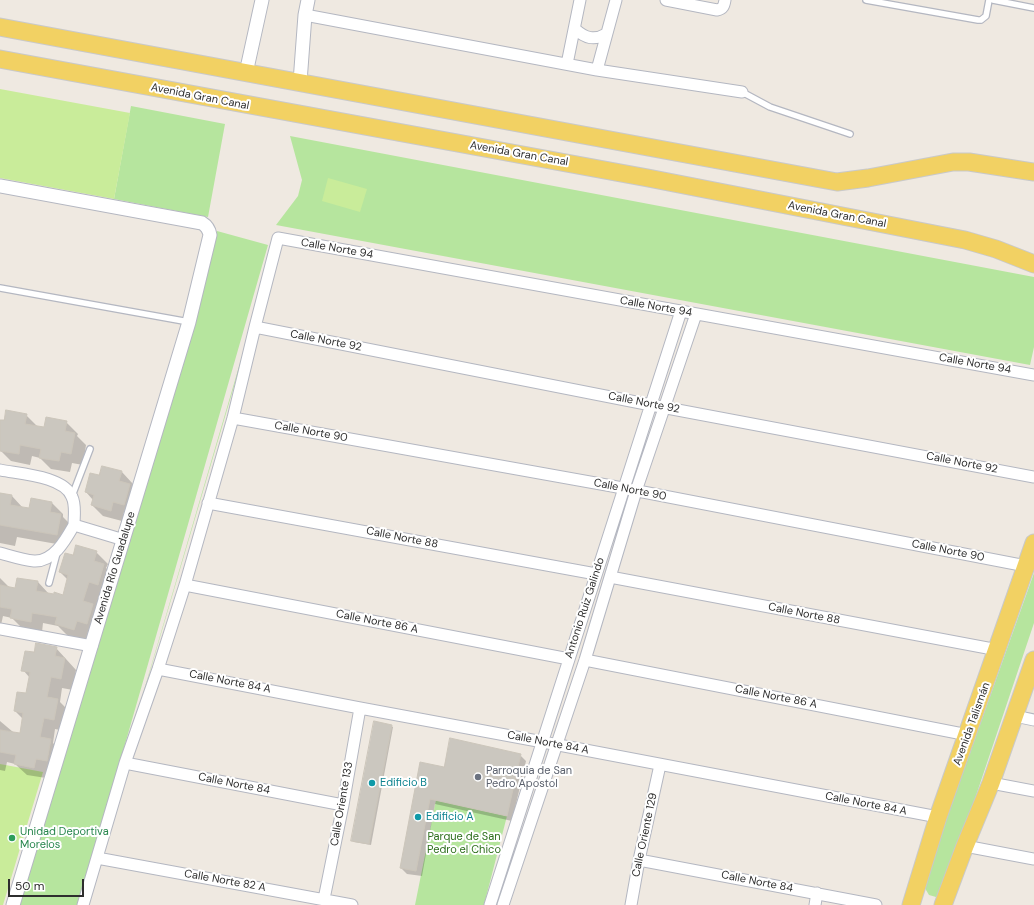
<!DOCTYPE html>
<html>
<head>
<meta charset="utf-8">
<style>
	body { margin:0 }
	#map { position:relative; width:1034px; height:905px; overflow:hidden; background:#efe9e1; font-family:"DM Sans",sans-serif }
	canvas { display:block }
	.scale { position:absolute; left:8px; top:879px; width:76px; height:18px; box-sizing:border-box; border:2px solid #2e2e2e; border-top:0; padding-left:5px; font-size:12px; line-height:14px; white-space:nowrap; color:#2e2e2e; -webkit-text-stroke:3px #fff; paint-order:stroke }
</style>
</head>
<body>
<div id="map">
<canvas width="1034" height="905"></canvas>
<div class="scale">50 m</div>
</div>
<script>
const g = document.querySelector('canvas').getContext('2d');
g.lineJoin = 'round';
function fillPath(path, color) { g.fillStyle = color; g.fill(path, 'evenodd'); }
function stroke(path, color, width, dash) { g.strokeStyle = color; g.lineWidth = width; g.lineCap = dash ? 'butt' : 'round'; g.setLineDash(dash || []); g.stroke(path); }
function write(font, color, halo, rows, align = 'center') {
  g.font = font + ' "DM Sans",sans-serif'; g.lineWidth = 4; g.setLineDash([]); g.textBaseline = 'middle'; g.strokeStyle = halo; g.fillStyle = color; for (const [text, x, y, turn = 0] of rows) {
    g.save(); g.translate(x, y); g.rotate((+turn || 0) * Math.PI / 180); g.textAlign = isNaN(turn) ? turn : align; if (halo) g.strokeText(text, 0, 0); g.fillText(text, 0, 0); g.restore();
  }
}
fillPath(new Path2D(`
	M131 106 225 124 208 217 114 199Z
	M290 136 1034 277V347L1030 365 276 225 298 196 302 180Z
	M217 231 268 245 79 905H12Z
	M277 237H278L81 905Z
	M1034 573V623L949 876 942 893 936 897 929 895 926 890 924 882Z
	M436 800 507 816 484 905H415Z`), '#b6e59e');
fillPath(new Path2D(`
	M0 89 130 113 114 199 0 178Z
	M328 178 367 189 360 212 322 201Z
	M0 764 43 772 3 905H0Z`), '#c9ec9a');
fillPath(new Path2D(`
	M26 415 37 426 45 429 66 422 78 434 77 436 86 445 83 465 72 463 70 472 51 469 40 458 32 456 30 465 11 461 0 450V420L5 421Z
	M122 472 133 484 132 488 140 496 135 516 124 512 122 521 103 516 92 505 93 500 86 492 100 477Z
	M0 494 12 496 23 508 30 509 52 503 63 514V517L72 526 68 546 17 537 15 546 0 543Z
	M96 552 108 564 106 568 115 576 109 596 100 593 96 607 104 616 99 635 88 632 86 641 67 635 58 626 43 623 42 632 23 629 12 618 3 616 1 625H0V578L9 587 16 589 38 582 49 594 63 596 68 580 60 572 74 557Z
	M56 648 76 670 73 690 62 688 60 702 69 711 65 731 55 729 53 743 62 752 46 778 27 775 15 764 7 762 5 771 0 770V721L13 732 20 735 23 719 15 711 27 694 30 678 23 670 35 653Z
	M391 726 393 727 371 845 354 842 352 840Z
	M520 755 526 761 512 821 435 804 422 876 407 874 401 868 421 763 445 768Z`), '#0003');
const building = new Path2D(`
	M6 410 27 414 25 424 44 427 46 417 67 421 65 431 75 433 71 454 61 452 59 461 39 458 41 449 20 445 19 454 0 451V420H4Z
	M102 466 122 471 119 481 130 484 124 505 113 502 111 511 91 505 94 495 85 492 90 473 99 475Z
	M0 493 12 495 10 505 29 508 31 498 52 502 50 512 61 514 57 535 0 525Z
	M76 545 97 551 94 561 104 564 98 585 89 582 83 601 93 604 87 624 77 621 74 630 55 624 57 617 32 613 31 622 10 618 12 609 0 607V585L15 588 17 578 38 581 36 591 54 594V592L63 595 68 575 59 572 65 553 73 555Z
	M36 643 57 647 55 656 65 658 61 679 51 677 47 697 58 699 54 720 44 718 40 737 51 739 47 761 36 759 34 768 14 764 16 755 0 752V730L20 733 23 713 14 711 17 692 26 693 30 672 21 671 25 651 34 652Z
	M374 721 392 725 369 844 351 841Z
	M450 738 521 754 507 816 430 799 416 871 400 868 420 762 444 767Z`);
fillPath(building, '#cbc7bf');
stroke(building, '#cbc5ba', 1);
const service = new Path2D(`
	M866 0 978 20H981L986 16 989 0
	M993 0 1034 8
	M742 92 770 107 850 134
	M0 288 189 322
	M72 496 90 449
	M49 583 57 553`);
const minor = new Path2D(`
	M666 0 717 10C723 9 724 6 725 0
	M305 15 597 70 742 92
	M575 29C585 38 594 41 606 34
	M567 64 580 0
	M597 70 616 0
	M255 327 651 405 1034 477
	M233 418 612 486 1026 566
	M0 470C20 474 64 476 72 497 76 505 74 516 74 525L124 540
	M208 503 596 574
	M0 553C11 556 23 560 34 561 54 562 66 539 74 525
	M610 577 998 650
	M185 585 569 659
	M0 629 92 646
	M585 660 968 735
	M158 669 360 708 543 742 938 817
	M1015 716 1034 720
	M125 763 343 805
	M991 783 1034 791
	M965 846 1034 859
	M97 858 352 905
	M639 860 876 905
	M324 899 343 805 360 708
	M83 905 125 763 158 669 185 585 233 418 255 327 278 238 1034 375
	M490 905 681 311
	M503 905 585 660 636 491 696 314
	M631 905 639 860 660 765
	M815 905 817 893`);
const tertiary = new Path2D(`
	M246 73 262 0
	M300 82 305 15 308 0
	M0 186 202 223C207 226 209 229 210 235L189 322 13 905`);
const primary = new Path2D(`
	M0 27 837 182 868 178 953 162H969L1034 172
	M0 59 648 178 965 240 996 249 1034 264
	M911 905 938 817 1034 543
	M943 905 965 846 991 783 1034 660`);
stroke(service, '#b4b7c1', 8);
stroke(minor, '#b4b7c1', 13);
stroke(tertiary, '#b4b7c1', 15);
stroke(primary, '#c9c9c9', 19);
stroke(service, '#fff', 5.5);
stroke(minor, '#fff', 11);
stroke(tertiary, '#fff', 13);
stroke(primary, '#f2d163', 17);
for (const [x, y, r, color] of [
	[478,777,4,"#6b7280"],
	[372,783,4,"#0f9aa8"],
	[418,817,4,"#0f9aa8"],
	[12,838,4,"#2e9e5b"]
]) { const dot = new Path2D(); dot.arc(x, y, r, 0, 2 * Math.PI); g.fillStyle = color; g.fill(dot); stroke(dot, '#fff', 1.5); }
write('11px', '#2e2e2e', '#fff', [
	["Avenida Gran Canal",200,97,11],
	["Avenida Gran Canal",519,154,10],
	["Avenida Gran Canal",837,215,11],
	["Calle Norte 94",337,249,10],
	["Calle Norte 94",656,307,10],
	["Calle Norte 92",326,341,11],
	["Calle Norte 94",975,364,10],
	["Calle Norte 92",644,403,11],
	["Calle Norte 90",311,432,10],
	["Calle Norte 92",962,463,11],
	["Calle Norte 90",630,490,11],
	["Calle Norte 88",402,538,11],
	["Calle Norte 90",948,551,11],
	["Avenida Río Guadalupe",115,568,-73],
	["Antonio Ruiz Galindo",585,608,-72],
	["Calle Norte 88",804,614,11],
	["Calle Norte 86 A",377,622,11],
	["Calle Norte 84 A",230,682,11],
	["Calle Norte 86 A",776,697,11],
	["Avenida Talismán",972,724,-70],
	["Calle Norte 84 A",548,743,11],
	["Calle Norte 84",234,784,11],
	["Calle Oriente 133",342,804,-80],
	["Calle Norte 84 A",866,804,11],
	["Calle Oriente 129",645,835,-78],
	["Calle Norte 82 A",225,881,10],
	["Calle Norte 84",757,882,11]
]);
write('11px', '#5b616d', '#fff', [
	["Parroquia de San",486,771],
	["Pedro Apostol",486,784]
], 'left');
write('11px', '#0d838f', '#fff', [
	["Edificio B",380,783],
	["Edificio A",426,817]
], 'left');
write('11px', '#27864d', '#fff', [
	["Unidad Deportiva",20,832],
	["Morelos",20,845]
], 'left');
write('11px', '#2c6e1b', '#fff', [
	["Parque de San",464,837],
	["Pedro el Chico",464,850]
]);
</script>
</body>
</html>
